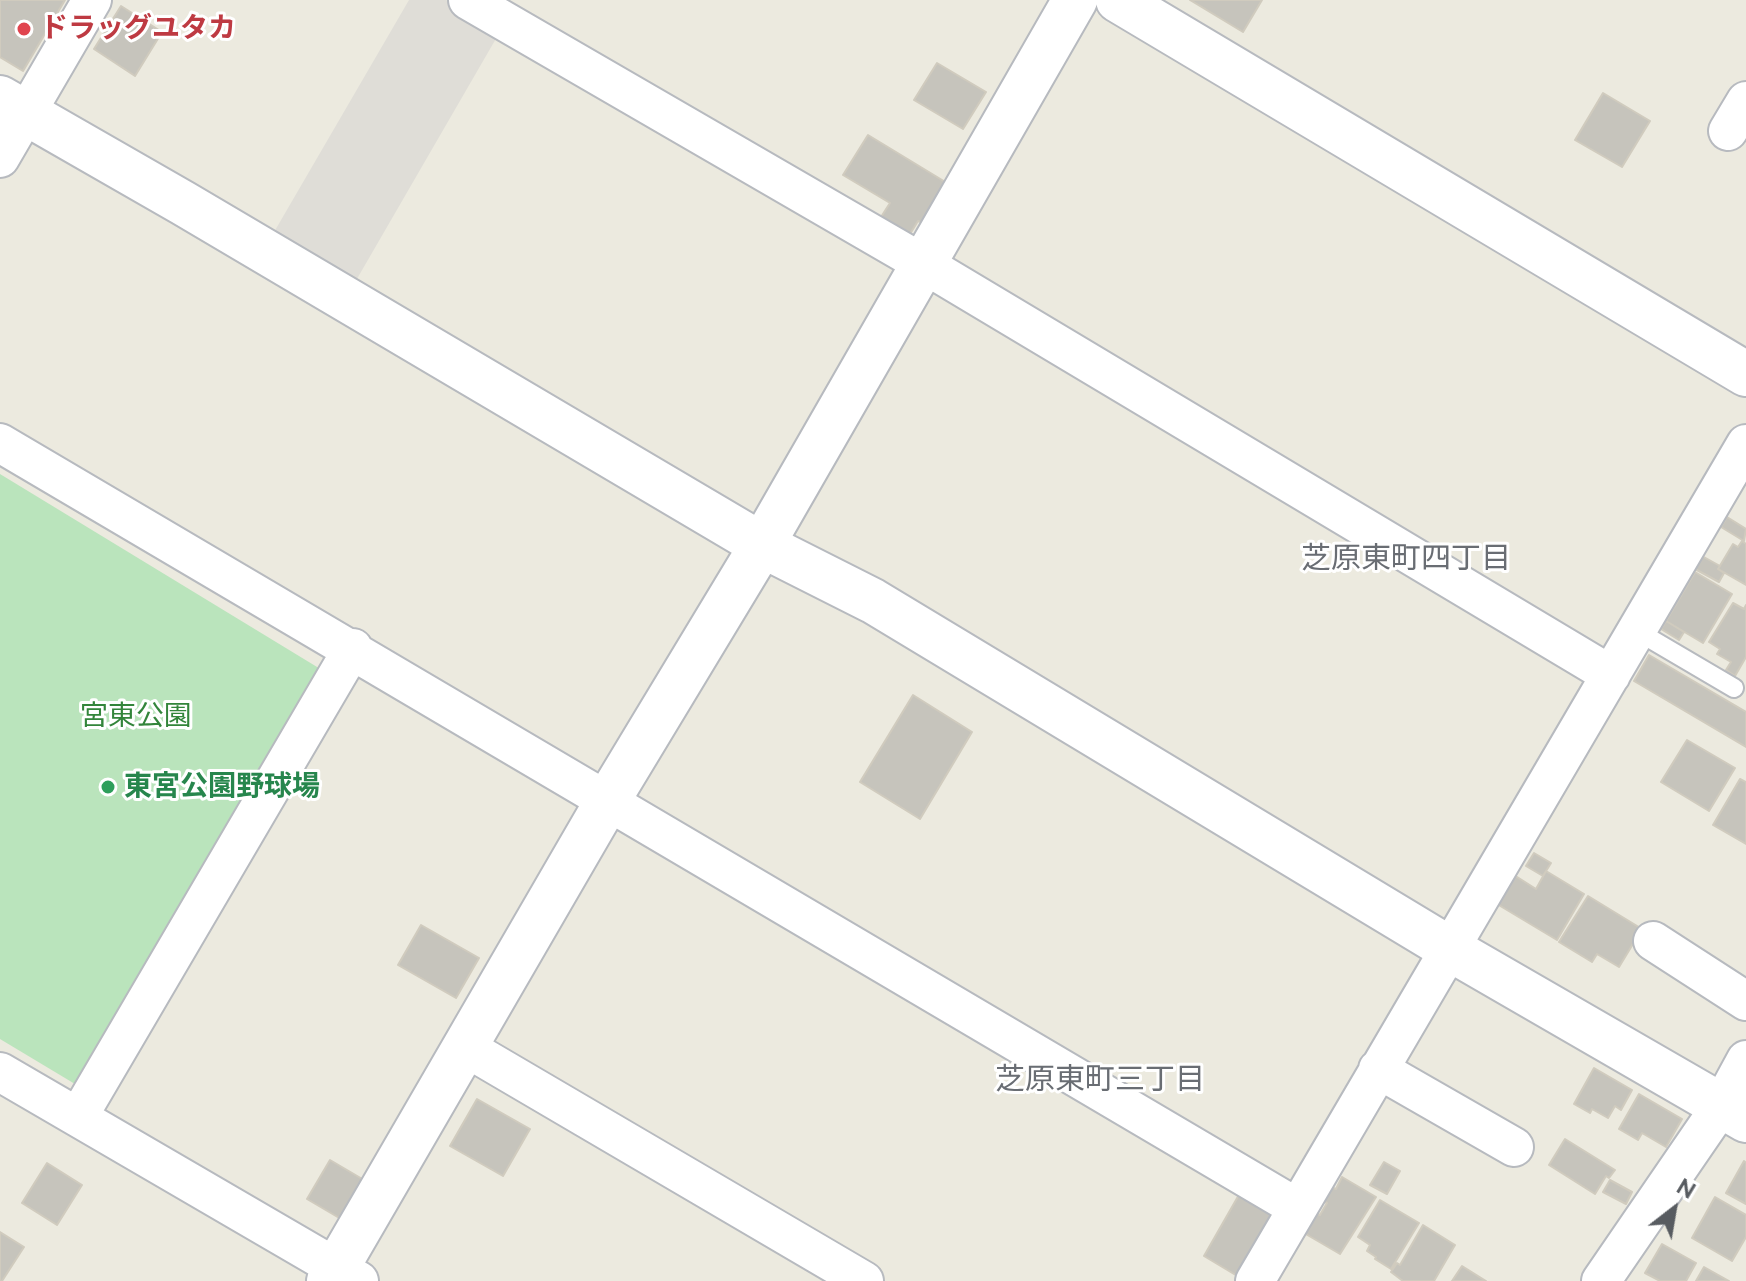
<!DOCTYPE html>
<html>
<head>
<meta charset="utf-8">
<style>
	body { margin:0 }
	#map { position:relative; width:1746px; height:1281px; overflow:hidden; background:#eceadf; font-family:Raleway,sans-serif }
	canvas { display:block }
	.north { position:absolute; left:1634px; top:1169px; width:80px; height:80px; -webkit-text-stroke:6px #fff; paint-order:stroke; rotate:31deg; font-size:22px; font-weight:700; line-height:32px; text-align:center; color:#585c61 }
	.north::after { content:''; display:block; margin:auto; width:28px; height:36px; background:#585c61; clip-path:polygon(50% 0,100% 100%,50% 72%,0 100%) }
</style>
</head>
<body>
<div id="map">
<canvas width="1746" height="1281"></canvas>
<div class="north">N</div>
</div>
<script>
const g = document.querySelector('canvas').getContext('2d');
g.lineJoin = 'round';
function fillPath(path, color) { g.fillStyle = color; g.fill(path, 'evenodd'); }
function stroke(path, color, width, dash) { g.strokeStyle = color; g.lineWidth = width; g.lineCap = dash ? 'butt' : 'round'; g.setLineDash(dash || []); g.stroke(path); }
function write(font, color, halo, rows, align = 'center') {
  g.font = font + ' Raleway,"Noto Sans JP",sans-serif'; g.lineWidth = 6; g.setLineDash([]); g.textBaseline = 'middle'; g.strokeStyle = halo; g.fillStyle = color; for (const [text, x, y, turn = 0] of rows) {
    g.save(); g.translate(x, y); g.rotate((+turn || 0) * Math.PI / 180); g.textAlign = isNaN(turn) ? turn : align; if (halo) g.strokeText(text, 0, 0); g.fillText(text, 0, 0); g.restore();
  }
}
fillPath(new Path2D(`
	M409 0H446L501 30 354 284 270 239Z`), '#dfddd7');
fillPath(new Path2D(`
	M0 474 322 670 80 1087 0 1039Z`), '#bae4bc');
const building = new Path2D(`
	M0 0H65L23 71 0 57Z
	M1190 0H1262L1243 32Z
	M121 6 162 32 135 76 94 49Z
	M937 63 986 92 963 129 914 100Z
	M1603 93 1650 121 1622 167 1575 140Z
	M868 135 947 183 923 223 918 221 910 234 881 217 890 203 843 175Z
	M1727 517 1746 529 1744 541 1721 527Z
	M1742 541 1746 544V585L1718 569 1733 544 1738 547Z
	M1702 556 1720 566 1718 569 1724 573 1719 582 1695 569Z
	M1695 572 1732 594 1703 643 1666 621Z
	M1733 603 1744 609 1746 605V657L1735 676 1726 670 1731 662 1717 654 1720 649 1709 642Z
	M1666 621 1684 632 1679 640 1661 629Z
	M1649 655 1746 712V747L1634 681Z
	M913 695 972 732 920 819 860 782Z
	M1687 740 1735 768 1709 811 1661 782Z
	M1740 779 1746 782V844L1713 825Z
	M1534 853 1551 863 1543 876 1526 866Z
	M1546 871 1584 894 1557 940 1497 904 1514 875 1536 889Z
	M1588 896 1642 929 1619 967 1597 954 1592 962 1559 942Z
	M421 925 479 958 456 998 398 965Z
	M1594 1068 1632 1090 1621 1110 1615 1106 1608 1118 1592 1109 1590 1113 1574 1104Z
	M1639 1094 1682 1119 1666 1147 1642 1133 1638 1140 1619 1129Z
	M477 1099 530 1129 503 1176 450 1146Z
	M1565 1139 1615 1170 1609 1178 1606 1176 1595 1194 1549 1165Z
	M330 1160 364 1180 341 1219 307 1199Z
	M1744 1161 1746 1163V1204L1726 1193Z
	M1384 1162 1400 1171 1387 1194 1370 1185Z
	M47 1163 82 1185 57 1225 22 1203Z
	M1342 1177 1376 1197 1340 1254 1304 1233 1316 1213 1320 1215 1327 1203 1323 1201 1331 1187 1336 1189Z
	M1610 1180 1632 1192 1626 1204 1603 1192Z
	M1240 1193 1276 1214 1239 1277 1204 1256Z
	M1715 1197 1746 1215V1237L1732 1261 1692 1238Z
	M1380 1200 1419 1223 1391 1269 1375 1259 1376 1257 1367 1251 1370 1245 1358 1237Z
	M1423 1225 1455 1245 1434 1281H1403L1391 1272 1397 1263 1400 1265Z
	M0 1232 24 1247 2 1281H0Z
	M1662 1244 1696 1263 1686 1281H1660L1645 1273Z
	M1462 1266 1486 1281H1452Z
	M1704 1267 1729 1281H1696Z`);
fillPath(building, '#c6c4bc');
stroke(building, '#d0cbbe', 2);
const service = new Path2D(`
	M1637 631 1734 688`);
const minor = new Path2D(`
	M468 0 922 263 1611 675
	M1728 131 1746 101
	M0 158 92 0
	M0 443 1296 1207
	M1653 941 1746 1001
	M465 1047 864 1281
	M1378 1069 1514 1147
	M0 1072 359 1281
	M78 1117 353 648
	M1255 1281 1746 444
	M1601 1281 1721 1106 1746 1060`);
const tertiary = new Path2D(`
	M1118 0 1746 374
	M0 98 183 203 762 545 873 601 1450 949 1746 1120
	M329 1281 608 800 762 545 1075 0`);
stroke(service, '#b7babf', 22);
stroke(minor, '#b7babf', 42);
stroke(tertiary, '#b7babf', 48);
stroke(service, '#fff', 18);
stroke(minor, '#fff', 38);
stroke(tertiary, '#fff', 44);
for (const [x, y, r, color] of [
	[24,29,8,"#e0444e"],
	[108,787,8,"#2e9e5b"]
]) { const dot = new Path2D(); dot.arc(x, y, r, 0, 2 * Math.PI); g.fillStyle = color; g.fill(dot); stroke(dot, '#fff', 3); }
write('bold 28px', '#be3a42', '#fff', [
	["ドラッグユタカ",40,29]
], 'left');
write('28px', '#33853b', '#fff', [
	["宮東公園",136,717]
]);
write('bold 28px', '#27864d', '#fff', [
	["東宮公園野球場",124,787]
], 'left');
write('30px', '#696d73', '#fff', [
	["芝原東町四丁目",1406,559],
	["芝原東町三丁目",1100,1080]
]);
</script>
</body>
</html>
